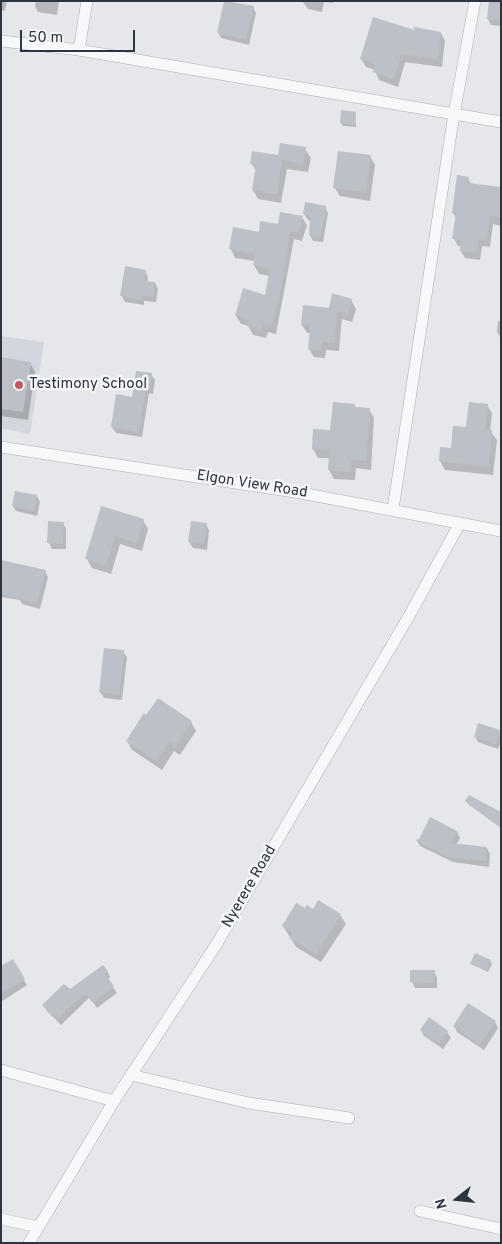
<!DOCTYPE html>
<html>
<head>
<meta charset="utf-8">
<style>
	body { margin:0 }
	#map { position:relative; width:502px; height:1244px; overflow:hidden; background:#e5e7eb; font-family:Overpass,sans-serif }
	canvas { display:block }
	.frame { position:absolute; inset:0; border:2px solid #2e3442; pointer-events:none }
	.north { position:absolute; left:432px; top:1174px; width:50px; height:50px; -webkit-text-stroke:4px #f5f6f8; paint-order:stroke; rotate:254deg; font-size:14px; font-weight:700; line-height:20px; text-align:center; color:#2e3442 }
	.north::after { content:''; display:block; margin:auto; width:18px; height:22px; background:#2e3442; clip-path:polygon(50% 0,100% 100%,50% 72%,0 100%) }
	.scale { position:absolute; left:20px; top:30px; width:115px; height:22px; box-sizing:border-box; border:2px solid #2e3442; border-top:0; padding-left:6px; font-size:15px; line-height:18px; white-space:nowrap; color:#2e3442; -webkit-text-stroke:4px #f5f6f8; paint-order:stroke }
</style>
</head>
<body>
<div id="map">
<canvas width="502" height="1244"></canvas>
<div class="frame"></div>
<div class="north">N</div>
<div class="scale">50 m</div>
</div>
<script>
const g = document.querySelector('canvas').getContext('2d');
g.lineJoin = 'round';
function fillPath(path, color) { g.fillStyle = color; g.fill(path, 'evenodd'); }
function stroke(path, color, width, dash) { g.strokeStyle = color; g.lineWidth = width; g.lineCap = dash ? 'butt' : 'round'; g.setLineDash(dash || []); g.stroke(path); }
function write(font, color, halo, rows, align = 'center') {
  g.font = font + ' Overpass,sans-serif'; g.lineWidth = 5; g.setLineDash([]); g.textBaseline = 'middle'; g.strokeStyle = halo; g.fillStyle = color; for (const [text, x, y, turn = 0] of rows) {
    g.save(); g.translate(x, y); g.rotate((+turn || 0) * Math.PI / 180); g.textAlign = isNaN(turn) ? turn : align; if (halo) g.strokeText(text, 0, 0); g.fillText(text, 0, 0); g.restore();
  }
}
fillPath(new Path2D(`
	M1 336 44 342 30 434 1 428Z`), '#d3d6dd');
fillPath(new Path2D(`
	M1 1H7L5 11 1 10Z
	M36 1H59L57 15 38 12 35 6Z
	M225 1 253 7 256 13 249 45 221 38 218 32Z
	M334 1 333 3 324 2 322 12 308 9 303 2Z
	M501 1V26L491 25 488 19Z
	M415 31 441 33 445 41 442 67 405 62 398 87 379 80 375 70 366 67 361 59Z
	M355 113 356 127 343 126 341 123Z
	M305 149 311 158 308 172 287 169 281 203 258 199 253 190 256 171 252 164Z
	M370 156 375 165 370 201 340 196 334 187Z
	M468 178 472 185 501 188V226L493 224 490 247 482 246 480 260 465 258 461 251 462 246H458L454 239 456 218 453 213Z
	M325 207 328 213 323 242 313 241 310 235 311 221 308 220 304 214Z
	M302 217 307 225 302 241 294 239 276 334 268 332 266 338 253 335 248 326 241 324 236 316 266 297 270 276 259 274 254 265 255 261 235 258 231 249 260 233Z
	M145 271 148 277 147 282 155 283 158 289 156 302 144 301V305L125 302 122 296Z
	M351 300 356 309 352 322 342 319 339 351 326 350 325 358 314 357 309 349 310 333H307L302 325 329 309Z
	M498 321H501V338L497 332Z
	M1 359 30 363 35 372 28 420 1 416Z
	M151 374 155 380 153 394 149 393 142 437 116 433 112 427Z
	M354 405 356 408 369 409 374 418 371 470 356 468 355 480 334 479 329 470 330 458H318L313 449 332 432Z
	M487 405 492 413 490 431 497 440 493 475 445 470 440 461 442 448 452 449Z
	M37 496 40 502 37 516 16 511 13 506Z
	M102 507 143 520 148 529 142 551 120 544 111 574 92 568 87 559Z
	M63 523 66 529V549H52L49 543Z
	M206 524 209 530 207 550 193 548 189 542Z
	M1 562 45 571 48 577 40 609 22 604 20 600 1 597Z
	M123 652 127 657 122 700 104 698 100 692Z
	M191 722 196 731 180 755 174 751 162 770 132 750 127 741Z
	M499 731 501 742 498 749 478 742 475 736Z
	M466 801 501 814V828L468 804Z
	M457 832 460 838 456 845 487 848 490 854 489 867 453 862 420 846 417 841Z
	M305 910 340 915 346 924 321 962 296 947 283 926Z
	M12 961 27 985 1 1002V968Z
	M490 961 492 964 488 972 472 964Z
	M107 971 110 977 108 980 117 993 97 1008 90 997 61 1025 47 1011 44 1005Z
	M434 972 437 977V988H415L412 982Z
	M495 1022 498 1028 484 1050 457 1032 454 1026Z
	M421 1030 447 1032 451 1038 443 1049 424 1036Z`), '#0003');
fillPath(new Path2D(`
	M224 1 254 6 246 40 217 33Z
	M489 1H501V20L487 19Z
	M373 17 414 30V27L441 32 438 59 401 54 394 79 373 72 375 64 360 59Z
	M341 110 356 112 355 125 340 123Z
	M280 143 306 147 303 164 282 160 277 194 252 190 256 165 250 164 252 151 278 155Z
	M338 151 371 155 366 192 333 188Z
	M457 175 469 177 468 183 501 187V217L490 216 486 241 478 240 477 253 460 251 461 240 452 239 456 213H452Z
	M305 202 326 206 320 237 309 235 310 216 303 214Z
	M280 212 303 216 298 233 290 231 279 299 271 326 263 324 261 330 247 326 249 320 235 316 243 288 265 295 270 268 253 265 255 254 229 249 233 227 259 232 260 221 278 224Z
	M125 266 146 270 144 281 155 282 153 297 141 295V300L120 296Z
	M332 293 352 299 348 314 337 311 335 343 322 342 321 350 308 349 310 326 301 325 303 305 329 308Z
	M1 357 31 362 23 412 1 409Z
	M136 371 152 373 150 389 146 388 139 432 111 427 116 394 132 397Z
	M333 402 355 404V407L370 408 366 461 351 460V472L328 470 329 450 312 449 313 429 330 430Z
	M469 402 488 404 485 429 492 430 489 467 439 461 440 447 451 448 453 426 466 427Z
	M15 491 37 495 34 510 12 506Z
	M101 506 144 519 137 543 115 536 106 565 85 559Z
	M48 521 64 522 63 544 47 543Z
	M191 521 207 523 204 544 188 542Z
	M1 560 46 570 37 603 1 594Z
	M104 648 124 650 119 695 99 692Z
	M158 698 192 721 175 747 169 742 156 761 126 741 144 713 146 715Z
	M478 723 500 730 495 744 474 737Z
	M469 795 501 812V828L465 801Z
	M430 817 457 831 451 843 487 847 486 861 448 857 415 840 419 839Z
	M318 900 341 914 316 954 289 938 292 933 282 926 296 903 305 908 307 905 313 909Z
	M475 953 491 960 487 971 470 964Z
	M13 959 25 979 1 994V966Z
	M103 965 108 971 105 974 114 986 93 1003 85 993 57 1020 42 1005 64 984 70 989Z
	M410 970H435L434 983 410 982Z
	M468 1003 496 1021 480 1045 453 1026Z
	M429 1017 448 1031 439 1044 420 1030Z`), '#bcc0c7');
const minor = new Path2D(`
	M1 41 79 50 501 122
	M79 50 87 1
	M1 447 301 493 501 531
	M393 509 454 114 475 1
	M1 1070 114 1101
	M131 1075 249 1103 349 1118
	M420 1211 501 1229
	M1 1219 38 1227
	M29 1243 114 1101 216 945 409 616 460 523`);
stroke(minor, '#aaaeb5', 12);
stroke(minor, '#f7f8fa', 11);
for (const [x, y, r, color] of [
	[19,385,5,"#c2575f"]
]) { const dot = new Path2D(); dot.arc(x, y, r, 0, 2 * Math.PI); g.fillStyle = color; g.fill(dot); stroke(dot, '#f5f6f8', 2); }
write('15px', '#2e3442', '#f5f6f8', [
	["Testimony School",29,385]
], 'left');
write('15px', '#2e3442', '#f5f6f8', [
	["Elgon View Road",252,485,9],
	["Nyerere Road",250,887,-60]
]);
</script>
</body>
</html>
